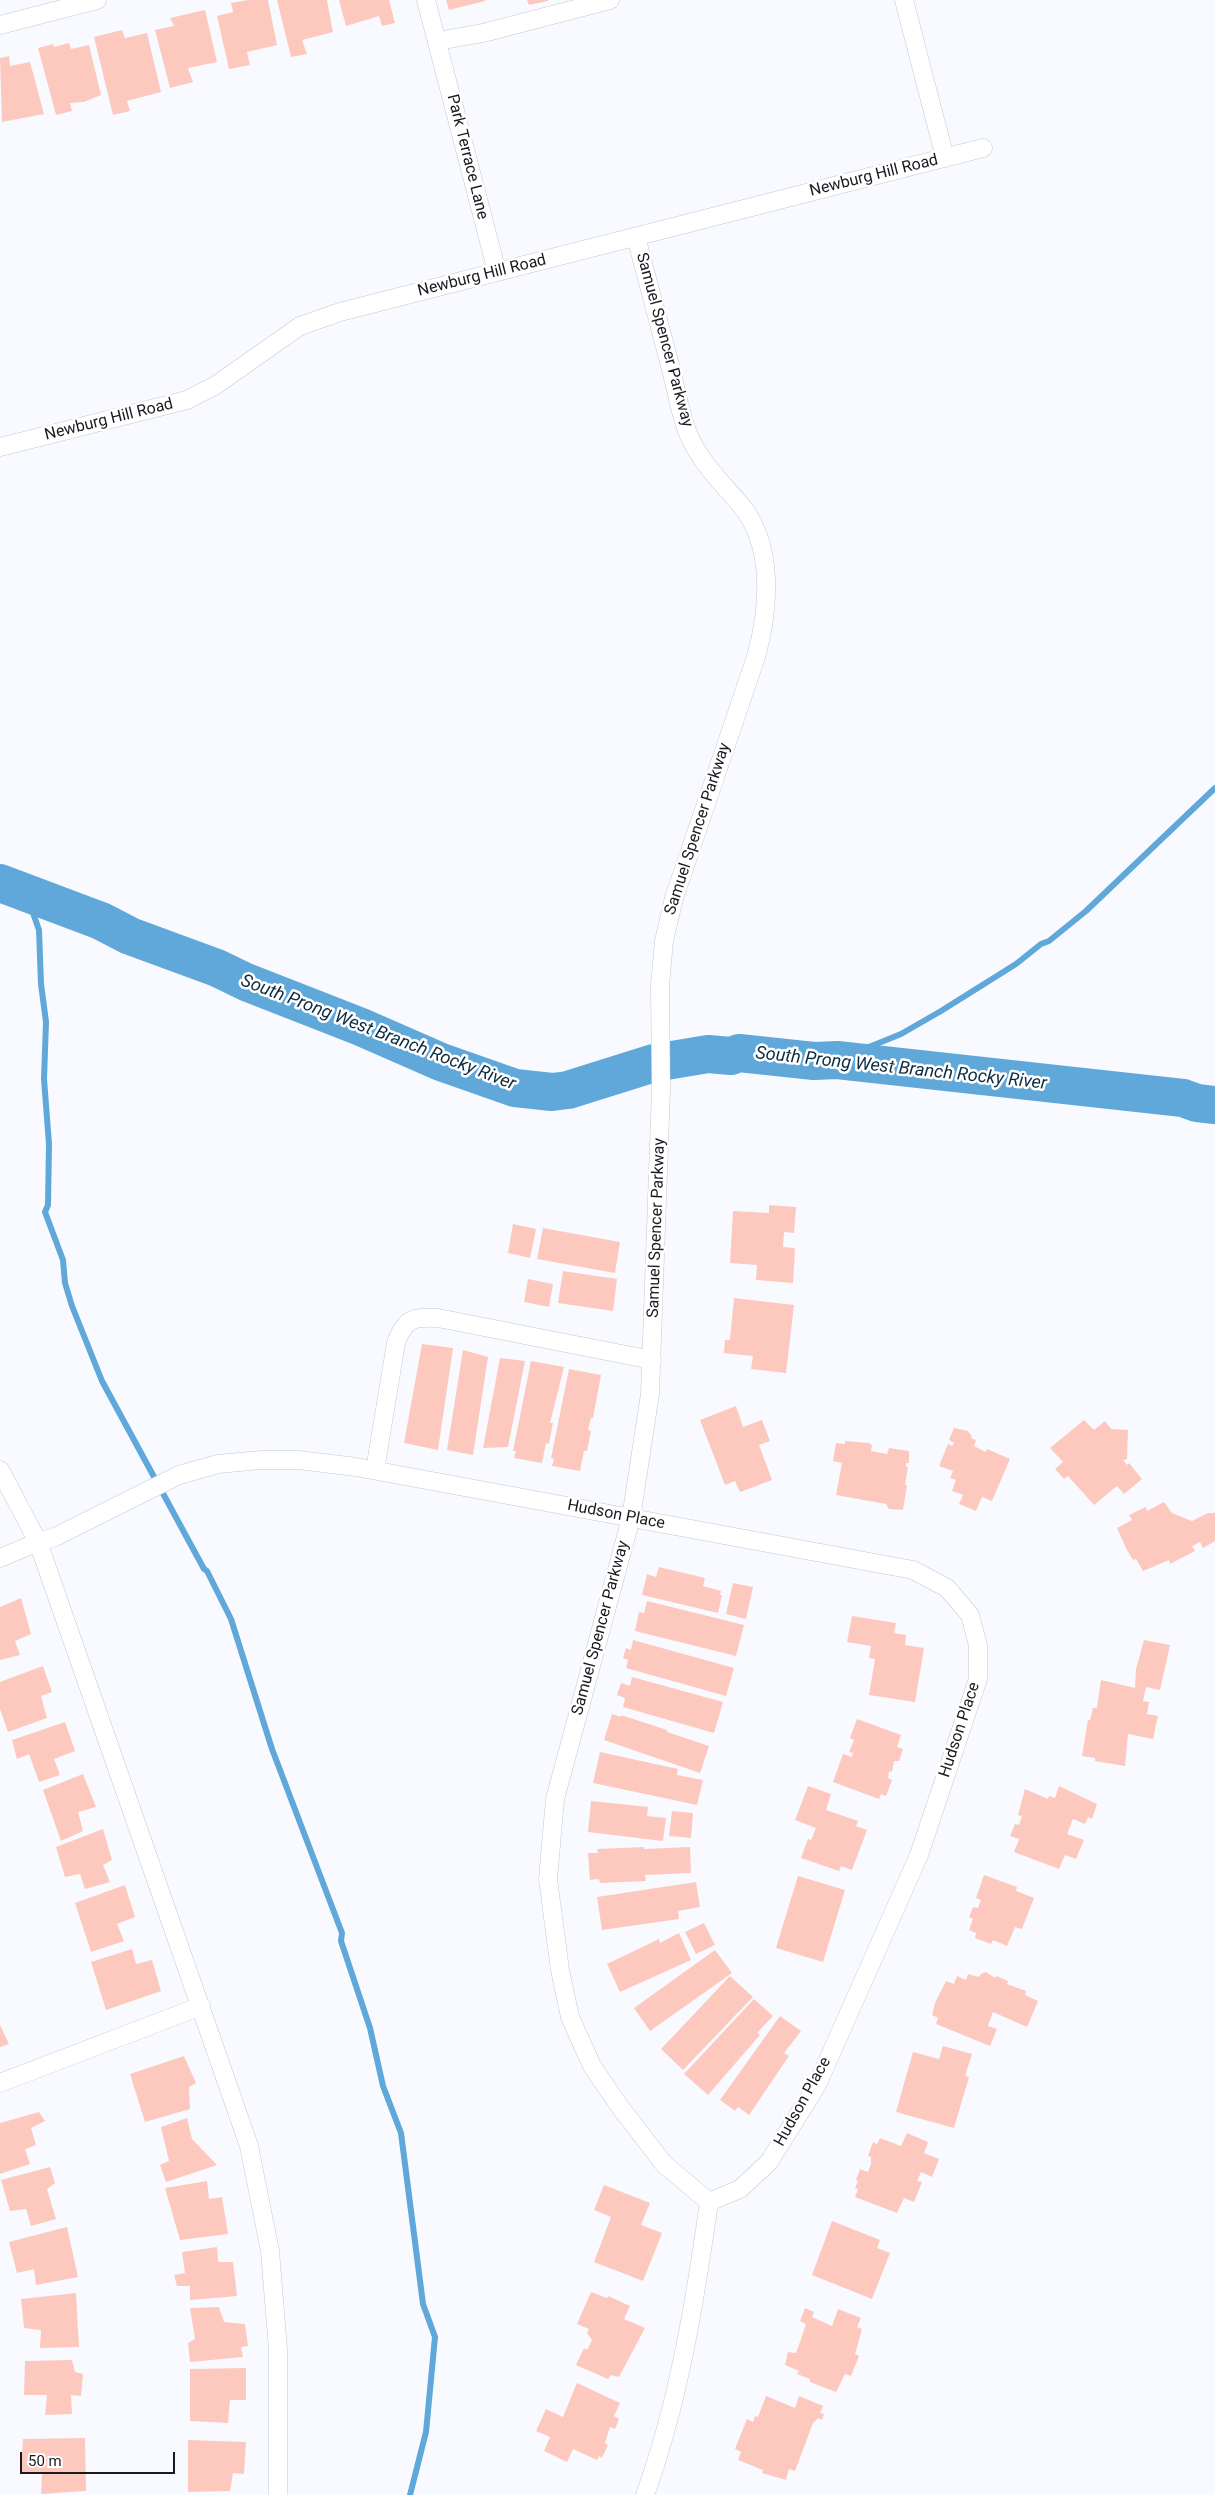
<!DOCTYPE html>
<html>
<head>
<meta charset="utf-8">
<style>
	body { margin:0 }
	#map { position:relative; width:1215px; height:2495px; overflow:hidden; background:#f9faff; font-family:Roboto,sans-serif }
	canvas { display:block }
	.scale { position:absolute; left:20px; top:2452px; width:155px; height:22px; box-sizing:border-box; border:2px solid #1a1b1f; border-top:0; padding-left:6px; font-size:15px; line-height:18px; white-space:nowrap; color:#1a1b1f; -webkit-text-stroke:4px #fff; paint-order:stroke }
</style>
</head>
<body>
<div id="map">
<canvas width="1215" height="2495"></canvas>
<div class="scale">50 m</div>
</div>
<script>
const g = document.querySelector('canvas').getContext('2d');
g.lineJoin = 'round';
function stroke(path, color, width, dash) { g.strokeStyle = color; g.lineWidth = width; g.lineCap = dash ? 'butt' : 'round'; g.setLineDash(dash || []); g.stroke(path); }
function fillPath(path, color) { g.fillStyle = color; g.fill(path, 'evenodd'); }
function write(font, color, halo, rows, align = 'center') {
  g.font = font + ' Roboto,sans-serif'; g.lineWidth = 5; g.setLineDash([]); g.textBaseline = 'middle'; g.strokeStyle = halo; g.fillStyle = color; for (const [text, x, y, turn = 0] of rows) {
    g.save(); g.translate(x, y); g.rotate((+turn || 0) * Math.PI / 180); g.textAlign = isNaN(turn) ? turn : align; if (halo) g.strokeText(text, 0, 0); g.fillText(text, 0, 0); g.restore();
  }
}
stroke(new Path2D(`
	M26 893 39 930 41 984 46 1022 44 1079 49 1144 48 1205 45 1212 63 1260 65 1283 72 1306 102 1381 204 1569 207 1571 231 1619 272 1749 342 1933 341 1941 370 2028 383 2086 401 2133 423 2304 435 2337 426 2432 410 2495
	M837 1060 901 1034 941 1011 1016 964 1041 944 1049 941 1086 911 1215 788`), '#5fa8d9', 6);
stroke(new Path2D(`
	M0 883 101 921 130 936 217 968 246 982 361 1027 441 1062 515 1088 552 1092 568 1090 654 1063 708 1054 731 1056 739 1053 814 1061 837 1060 1183 1098 1197 1103 1215 1105`), '#5fa8d9', 38);
fillPath(new Path2D(`
	M248 0H268L277 45 247 52 250 65 229 69 217 16 233 12 231 3Z
	M277 0H327L333 32 302 40 307 54 291 57Z
	M339 0H389L395 23 382 26 379 16 346 26Z
	M446 0H485V1L449 10Z
	M527 0H548V1L529 5Z
	M205 10 217 62 188 68 193 82 170 88 155 30 174 26 170 18Z
	M122 30 125 38 147 33 161 92 127 101 130 111 113 115 94 37Z
	M69 43 71 49 89 45 101 95 84 102 70 103 72 111 56 115 38 48 53 44 54 47Z
	M9 56 10 66 30 62 44 114 2 122 0 58Z
	M769 1205 796 1207 794 1233 784 1232 783 1247 795 1248 793 1283 756 1280 757 1265 730 1263 733 1211 769 1213Z
	M513 1224 536 1229 530 1258 508 1253Z
	M543 1228 620 1242 615 1273 537 1259Z
	M563 1271 617 1279 613 1311 558 1303Z
	M528 1279 553 1284 549 1307 524 1302Z
	M734 1298 794 1305 786 1373 751 1369 753 1356 724 1353 725 1340H730Z
	M422 1344 453 1348 438 1450 404 1443Z
	M463 1350 488 1357 473 1455 447 1450Z
	M500 1358 525 1361 508 1447 483 1448Z
	M531 1361 564 1367 550 1423H553L549 1444 546 1443 542 1463 514 1458 516 1451H513Z
	M569 1369 601 1375 593 1418H591L588 1430 591 1431 587 1451H584L580 1471 552 1466 554 1459 551 1458Z
	M736 1406 743 1427 762 1420 770 1441 759 1445 772 1480 740 1492 735 1481 725 1485 700 1420Z
	M1084 1420 1094 1430 1105 1421 1111 1429 1128 1430 1127 1459 1123 1460 1127 1465 1129 1463 1142 1479 1124 1494 1117 1486 1094 1505 1068 1476 1064 1479 1055 1469 1063 1462 1050 1448Z
	M954 1428 968 1431 972 1436 971 1438 976 1440 974 1446 986 1452 987 1449 1010 1459 992 1501 982 1497 976 1511 959 1504 963 1495 952 1491 956 1480 950 1478 953 1471 939 1466 948 1444 952 1446 954 1443 949 1440Z
	M845 1441 869 1443 872 1445 871 1451 887 1454 889 1448 909 1451V1463H906V1467H908L905 1485H907L903 1510 889 1509 886 1504 836 1495 842 1463 833 1461 836 1443 845 1444Z
	M1164 1502 1172 1513 1192 1521 1208 1513H1215V1541L1203 1548 1200 1542 1192 1546 1195 1551 1170 1564 1169 1560 1143 1571 1136 1559 1133 1560 1127 1550 1117 1528 1132 1520 1129 1515 1146 1507 1147 1511Z
	M659 1567 705 1578 703 1586 721 1591 720 1595H722L718 1613 642 1595 647 1574 656 1577Z
	M733 1583 753 1587 746 1619 726 1614Z
	M21 1598 31 1634 15 1641 20 1655 0 1660V1607Z
	M647 1601 744 1625 736 1656 635 1631 639 1612 644 1613Z
	M852 1616 896 1623 894 1633 906 1635 905 1645 924 1648 915 1702 869 1695 875 1659 869 1658 871 1646 847 1642Z
	M633 1640 734 1668 726 1696 626 1668 628 1660 623 1658 626 1648 631 1650Z
	M1144 1640 1170 1645 1160 1690 1146 1687 1143 1701 1149 1702 1147 1714 1158 1716 1153 1739 1128 1734 1125 1766 1095 1761V1758L1082 1756 1088 1720H1090L1093 1708H1097L1101 1680 1135 1688 1136 1669Z
	M43 1666 52 1692 41 1696 47 1718 8 1732 0 1709V1682Z
	M632 1677 723 1702 714 1733 623 1707 625 1698 617 1695 621 1683 630 1686Z
	M612 1714 621 1717V1715L667 1730V1732L709 1746 700 1773 604 1740Z
	M857 1719 901 1735 897 1747 903 1749 899 1761H894L892 1772 889 1771 888 1778 892 1780 886 1796 881 1794 879 1799 833 1782 843 1754 852 1757 853 1753 849 1752 854 1740 850 1738Z
	M65 1722 75 1751 54 1759 60 1775 39 1782 29 1754 17 1759 12 1740Z
	M600 1752 678 1769 677 1775 703 1780 697 1805 593 1783Z
	M83 1774 96 1807 78 1812 83 1831 61 1841 43 1790Z
	M808 1786 831 1794 826 1810 858 1821 856 1826 867 1830 852 1870 841 1866 839 1871 801 1858 808 1839 811 1840 816 1828 795 1820Z
	M1059 1786 1097 1804 1092 1819 1088 1817 1085 1824 1073 1819 1067 1834 1084 1840 1076 1859 1065 1855 1059 1869 1014 1852 1019 1839 1010 1836 1015 1824 1019 1825 1022 1816 1018 1815 1025 1789 1048 1799 1049 1796 1055 1798Z
	M591 1801 648 1807 647 1816 666 1818 663 1841 588 1832Z
	M672 1811 693 1813 691 1838 669 1836Z
	M103 1829 112 1860 103 1865 110 1882 85 1889 80 1874 65 1877 56 1847Z
	M644 1847V1849L690 1847 691 1873 645 1875 646 1881 600 1883 599 1879 590 1880 588 1853H598L597 1849Z
	M984 1875 1017 1887 1016 1891 1034 1898 1022 1929 1015 1927 1007 1946 993 1940 991 1944 975 1938 976 1933 969 1930 973 1919 969 1917 973 1907 978 1908 981 1900 976 1898Z
	M798 1876 845 1890 823 1962 776 1948Z
	M696 1882 700 1907 678 1911 679 1919 602 1930 597 1897Z
	M125 1885 135 1917 117 1924 124 1941 91 1952 75 1903Z
	M704 1923 715 1945 696 1954 685 1932Z
	M679 1933 691 1960 620 1992 607 1964 659 1939 660 1943Z
	M132 1949 136 1964 152 1960 161 1991 106 2010 91 1962Z
	M715 1950 732 1973 650 2031 634 2008Z
	M986 1972 995 1978 996 1976 1008 1981 1007 1984 1026 1991 1025 1995 1038 2001 1027 2027 993 2012 988 2026 997 2029 990 2046 936 2024 938 2018 932 2015 935 2003 946 1981 954 1984 957 1976 966 1980 968 1974 979 1977 981 1974Z
	M730 1976 753 1997 683 2070 661 2049Z
	M754 1999 773 2016 757 2033 760 2035 708 2095 684 2074Z
	M780 2016 801 2031 784 2053 789 2056 749 2115 738 2107 735 2111 720 2100Z
	M0 2025 9 2044 0 2047Z
	M943 2046 972 2054 965 2076 969 2077 954 2128 896 2112 913 2052 939 2059Z
	M184 2056 196 2083 189 2087 190 2109 145 2122 130 2074Z
	M39 2112 45 2121 31 2128 36 2145 25 2149 30 2164 0 2174V2123Z
	M187 2118 192 2139 217 2165 166 2182 160 2165 169 2161 161 2127Z
	M907 2133 928 2142 924 2153 939 2159 932 2177 921 2172 917 2181 922 2182 914 2202 904 2198 897 2213 855 2197 858 2189 855 2188 858 2181 856 2180 860 2169 868 2172 871 2164V2157L868 2156 873 2142 877 2144 880 2138 901 2146Z
	M50 2167 55 2183 47 2189 56 2219 31 2226 26 2209 10 2211 1 2180Z
	M207 2181 209 2199 222 2197 228 2234 180 2240 165 2188Z
	M604 2185 650 2203 641 2225 662 2233 643 2281 594 2262 611 2217 594 2210Z
	M832 2221 880 2240 877 2248 890 2253 872 2299 812 2275Z
	M67 2227 78 2277 36 2285 34 2269 17 2273 9 2242Z
	M217 2247 218 2262H233L237 2296 190 2300V2286H177L174 2275 185 2273 182 2252Z
	M591 2292 607 2298 608 2296 630 2306 624 2319 645 2328 619 2377 611 2375 608 2379 576 2365 584 2348 587 2350 592 2340 587 2333 589 2329 577 2324Z
	M76 2293 79 2347 40 2348 41 2330 24 2328 21 2299Z
	M219 2307 224 2322 245 2324 248 2346 241 2347 243 2357 190 2362 188 2343 195 2339 190 2308Z
	M805 2308 814 2312 812 2317 832 2326 838 2309 861 2318 857 2327 862 2329 855 2354 859 2356 851 2376 845 2374 836 2392 810 2382V2379L797 2374 799 2371 785 2365 788 2352 796 2353 801 2339 806 2324 800 2321Z
	M72 2360 75 2372 83 2374 81 2396 71 2395 72 2414 45 2415 47 2395H24L25 2361Z
	M246 2368V2400H230L228 2423 190 2421V2369Z
	M577 2383 620 2403 614 2416 619 2419 615 2429 610 2427 605 2443 608 2445 602 2458 599 2456 597 2460 573 2449 567 2462 544 2451 550 2437 536 2431 546 2409 563 2417Z
	M766 2396 795 2408 799 2396 823 2406 820 2413 824 2414 822 2420 818 2418 813 2423 795 2471 789 2469 786 2480 762 2473 763 2470 738 2460 741 2452 735 2449 747 2419 753 2422 755 2416 758 2417Z
	M85 2438 86 2491 41 2494 42 2474 21 2473 23 2439Z
	M188 2440 246 2442 244 2474 233 2473 230 2491 188 2492Z`), '#fdc9be');
const street = new Path2D(`
	M426 0 497 272
	M904 0 945 158
	M0 25 97 0
	M438 41 483 33 610 0
	M636 237C648 281 659 325 671 369 676 389 680 412 687 431 699 461 720 481 740 504 775 545 769 610 756 657L674 898 664 941 660 985 661 1090 650 1394 631 1518 555 1799 548 1879 560 1970 570 2017 592 2066 620 2107 664 2164 709 2202
	M0 447 187 400 216 385 300 326 340 312 983 148
	M0 1470 38 1542 0 1558
	M375 1470 396 1343C405 1318 413 1317 438 1318L652 1360
	M0 2083 201 2006
	M278 2495V2350L270 2251 249 2146 38 1542 55 1537 179 1475 218 1464 261 1460H299L356 1467 913 1570 947 1588 970 1615 978 1645V1679L919 1855 817 2085 769 2162 740 2189 709 2202C695 2301 679 2401 645 2495`);
stroke(street, '#c4c8d3', 19);
stroke(street, '#fff', 18);
write('16px', '#1a1b1f', '#fff', [
	["Park Terrace Lane",467,157,76],
	["Newburg Hill Road",874,176,-14],
	["Newburg Hill Road",482,276,-14],
	["Samuel Spencer Parkway",664,340,75],
	["Newburg Hill Road",109,420,-14],
	["Samuel Spencer Parkway",698,829,-72],
	["Samuel Spencer Parkway",657,1228,-88],
	["Hudson Place",616,1515,11],
	["Samuel Spencer Parkway",601,1628,-75],
	["Hudson Place",960,1730,-72],
	["Hudson Place",803,2102,-61]
]);
write('italic 18px', '#0c2d41', '#fff', [
	["South Prong West Branch Rocky River",378,1033,21],
	["South Prong West Branch Rocky River",901,1069,6]
]);
</script>
</body>
</html>
